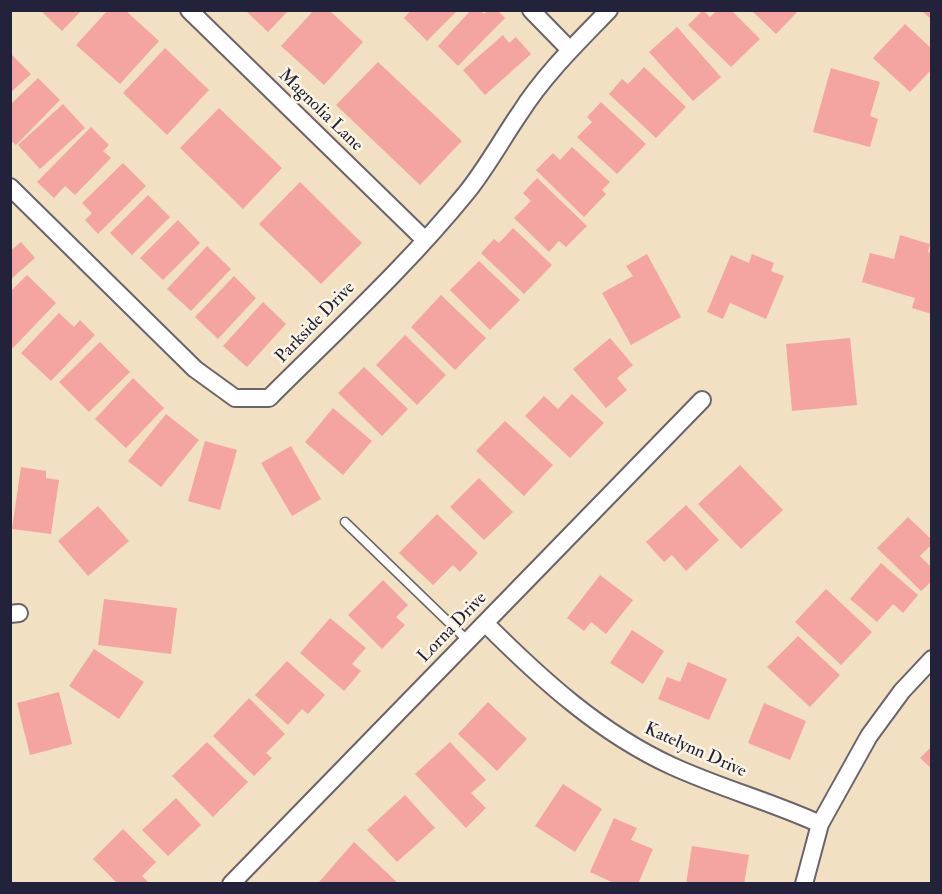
<!DOCTYPE html>
<html>
<head>
<meta charset="utf-8">
<style>
	body { margin:0 }
	#map { position:relative; width:942px; height:894px; overflow:hidden; background:#f2e0c2; font-family:"IM FELL Double Pica",serif }
	canvas { display:block }
	.frame { position:absolute; inset:0; border:12px solid #22223b; pointer-events:none }
</style>
</head>
<body>
<div id="map">
<canvas width="942" height="894"></canvas>
<div class="frame"></div>
</div>
<script>
const g = document.querySelector('canvas').getContext('2d');
g.lineJoin = 'round';
function fillPath(path, color) { g.fillStyle = color; g.fill(path, 'evenodd'); }
function stroke(path, color, width, dash) { g.strokeStyle = color; g.lineWidth = width; g.lineCap = dash ? 'butt' : 'round'; g.setLineDash(dash || []); g.stroke(path); }
function write(font, color, halo, rows, align = 'center') {
  g.font = font + ' "IM FELL Double Pica",serif'; g.lineWidth = 5; g.setLineDash([]); g.textBaseline = 'middle'; g.strokeStyle = halo; g.fillStyle = color; for (const [text, x, y, turn = 0] of rows) {
    g.save(); g.translate(x, y); g.rotate((+turn || 0) * Math.PI / 180); g.textAlign = isNaN(turn) ? turn : align; if (halo) g.strokeText(text, 0, 0); g.fillText(text, 0, 0); g.restore();
  }
}
fillPath(new Path2D(`
	M40 10H82L62 31Z
	M108 10H125L159 41 120 84 76 45Z
	M245 10H289L268 32Z
	M314 10H329L363 42 324 85 281 46Z
	M411 10H458L427 41 404 18Z
	M471 10H480L484 14 488 10H497L505 18 458 66 438 46Z
	M703 10 710 17 717 10H731L760 39 731 67 688 25Z
	M751 10H799L776 34Z
	M925 10H932V20L923 12Z
	M905 24 932 49V69L910 92 873 58Z
	M677 27 721 77 693 101 649 52Z
	M503 35 509 43 516 37 531 54 485 95 463 70Z
	M165 48 209 90 167 135 123 93Z
	M10 53 31 74 10 93Z
	M378 62 462 141 420 185 336 105Z
	M644 67 686 107 656 138 609 94 622 79 628 84Z
	M831 68 880 82 870 116 878 119 870 147 813 132Z
	M38 78 60 100 16 145 10 140V105Z
	M601 102 646 144 617 174 577 137 592 122 587 117Z
	M63 104 85 128 40 169 18 145Z
	M219 108 282 168 243 209 180 148Z
	M91 127 109 145 103 151 111 158 75 195 65 186 54 198 37 182Z
	M572 147 610 182 602 190 606 194 584 217 536 170 553 153 560 160Z
	M123 163 146 186 98 234 85 220 92 213 82 203Z
	M537 178 587 226 566 247 559 241 549 252 514 218 531 201 523 193Z
	M300 182 362 243 321 284 259 224Z
	M148 195 170 217 132 255 110 233Z
	M178 220 200 243 163 280 140 258Z
	M513 228 552 265 524 294 481 253 494 239 499 243Z
	M900 235 930 244 928 252 932 253V314L912 308 915 298 862 282 870 253 894 259Z
	M21 242 35 258 10 280V251Z
	M207 246 231 269 191 311 167 289Z
	M647 254 681 317 631 345 602 293 633 276 626 266Z
	M752 254 774 263 771 271 784 276 766 319 730 303 723 319 707 312 731 255 749 263Z
	M479 261 520 300 490 330 450 290Z
	M27 275 56 303 13 348 10 345V292Z
	M234 276 256 298 218 339 195 317Z
	M441 295 486 338 455 370 411 327Z
	M263 302 286 324 247 367 223 346Z
	M59 313 74 327 80 320 95 335 51 381 21 353Z
	M405 335 446 375 417 405 376 365Z
	M610 338 633 365 617 378 627 390 606 408 573 369Z
	M850 338 857 405 792 411 786 344Z
	M100 342 130 372 89 412 59 382Z
	M364 367 408 409 382 436 338 393Z
	M133 378 164 408 126 448 95 419Z
	M572 394 604 423 570 458 525 416 544 396 558 409Z
	M333 408 372 441 343 475 305 442Z
	M166 414 199 440 161 487 128 461Z
	M505 421 553 465 524 496 476 451Z
	M205 441 237 450 220 510 188 501Z
	M291 446 321 499 292 516 261 463Z
	M740 465 783 510 741 549 698 504Z
	M21 467 46 471V478L59 480 51 534 12 529Z
	M479 478 513 512 484 540 450 507Z
	M686 505 719 540 686 571 672 555 664 562 646 542Z
	M98 506 129 541 88 576 58 541Z
	M437 514 478 553 460 572 453 565 433 585 399 553Z
	M908 517 932 540V544L920 556 932 568V581L921 591 877 548Z
	M881 563 918 595 903 613 893 604 877 622 850 599Z
	M600 575 633 600 606 634 591 622 584 631 567 618Z
	M383 580 408 605 396 617 405 625 382 649 348 615Z
	M826 589 872 632 841 665 795 622Z
	M104 599 177 608 171 654 98 645Z
	M330 618 366 648 352 664 361 671 344 691 300 653Z
	M632 630 664 651 643 684 610 663Z
	M798 636 840 675 810 707 767 667Z
	M94 649 144 682 119 719 69 686Z
	M287 661 325 695 308 714 302 709 288 725 255 695Z
	M688 662 727 679 709 720 658 699 667 677 680 682Z
	M59 692 72 744 30 755 17 703Z
	M249 698 285 734 266 753 272 758 254 776 213 736Z
	M488 702 527 739 497 771 458 734Z
	M764 703 806 721 790 760 748 743Z
	M207 742 248 782 213 817 172 776Z
	M450 742 486 780 471 793 486 808 466 828 415 774Z
	M932 746V769L920 758Z
	M563 784 602 809 575 852 535 826Z
	M405 795 435 828 397 862 367 830Z
	M176 798 201 825 168 856 142 830Z
	M614 818 637 828 631 840 653 849 638 884H616L590 872Z
	M123 829 156 862 142 876 150 884H118L93 859Z
	M354 842 399 884 319 882Z
	M692 846 749 855 744 884H686Z`), '#f4a5a2');
const lane = new Path2D(`
	M345 522 468 641`);
const street = new Path2D(`
	M189 10 425 240
	M531 10 570 50
	M10 187 195 369 235 398H269C336 331 407 266 467 192 487 167 502 139 520 113 544 75 578 42 609 10
	M10 614 19 613
	M485 623C541 679 600 733 672 766 720 788 772 802 820 824
	M231 884 702 400
	M804 884 820 824 869 736 902 691 932 659`);
stroke(lane, '#6b646a', 11);
stroke(street, '#6b646a', 20);
stroke(lane, '#fff', 8);
stroke(street, '#fff', 16);
write('18px', '#22223b', '#fcf5e5', [
	["Magnolia Lane",320,111,44],
	["Parkside Drive",316,323,-46],
	["Lorna Drive",453,628,-46],
	["Katelynn Drive",695,751,24]
]);
</script>
</body>
</html>
